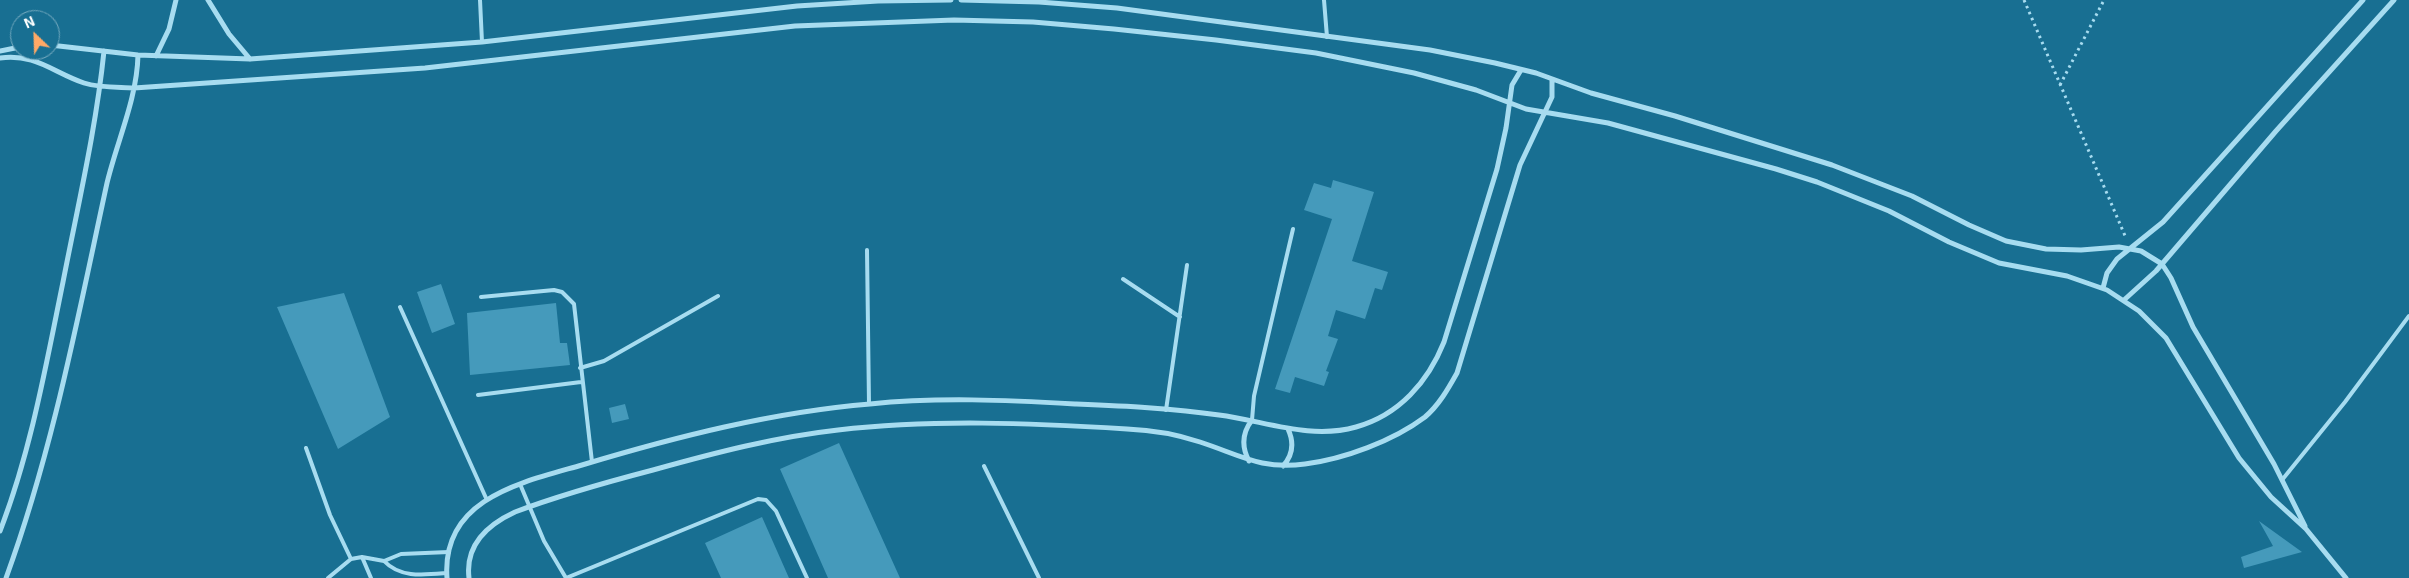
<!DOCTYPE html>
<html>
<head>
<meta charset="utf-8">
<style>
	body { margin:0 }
	#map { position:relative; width:2409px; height:578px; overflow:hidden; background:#186f92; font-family:"Exo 2",sans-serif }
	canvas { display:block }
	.north { position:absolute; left:10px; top:10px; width:50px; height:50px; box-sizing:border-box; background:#186f92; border:1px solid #74a9be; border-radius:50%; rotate:336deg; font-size:14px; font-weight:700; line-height:20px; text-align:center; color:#fff }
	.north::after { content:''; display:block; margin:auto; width:18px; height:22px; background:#ffa966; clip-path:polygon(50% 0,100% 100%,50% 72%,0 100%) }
</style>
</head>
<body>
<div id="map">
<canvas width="2409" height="578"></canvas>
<div class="north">N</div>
</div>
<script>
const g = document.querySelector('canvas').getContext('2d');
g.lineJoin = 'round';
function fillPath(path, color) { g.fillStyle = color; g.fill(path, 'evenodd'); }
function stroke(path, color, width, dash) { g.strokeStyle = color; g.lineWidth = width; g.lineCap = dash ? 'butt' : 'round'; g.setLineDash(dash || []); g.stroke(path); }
fillPath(new Path2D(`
	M1333 180 1374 192 1352 261 1388 272 1382 290 1375 288 1365 319 1336 310 1328 336 1338 339 1326 371 1329 372 1324 386 1295 377 1290 393 1275 389 1332 219 1304 210 1314 183 1331 188Z
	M441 284 455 324 432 333 417 292Z
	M344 293 390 417 338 449 277 307Z
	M556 303 560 343H567L570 365 470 375 467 313Z
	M625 404 629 419 612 423 609 408Z
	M839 443 900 578H828L780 469Z
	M762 517 789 578H721L705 543Z
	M2259 521 2302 552 2244 568 2241 557 2273 546Z`), '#459abb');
stroke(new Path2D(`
	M2024 0 2126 238
	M2060 85 2104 0`), '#a7dcf0', 3, [2.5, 4]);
stroke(new Path2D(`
	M480 0 482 42
	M1324 0 1327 37
	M867 250 869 404
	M1123 279 1180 317
	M481 297 554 290 562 292 574 304 592 462
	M400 307 486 498
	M580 368 604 361 718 296
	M478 395 581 382
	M1166 410 1187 265
	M1252 420 1254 396 1293 229
	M306 448 330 515 351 559
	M984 466 1039 578
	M2282 480 2345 402 2409 316
	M520 484 544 541 566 578
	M362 557 371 578
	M384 561C400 578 423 575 447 573
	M328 578 351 559 362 557 384 561 401 554 449 552
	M566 578 758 499 766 500 776 511 807 578`), '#a7dcf0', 4);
stroke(new Path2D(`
	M208 0 229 34 250 59
	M961 0 1039 2 1117 8 1430 50 1495 63 1536 73 1591 93 1675 116 1832 165 1912 196 1969 225 2006 241 2046 249 2081 250 2119 247 2141 251 2162 264 2171 278 2193 327 2274 464 2305 526
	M50 45 138 55 250 59 482 42 797 6 878 1 951 0
	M0 51 20 47
	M156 56 169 29 176 0
	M0 58C35 53 54 73 84 83 100 88 117 87 134 88L425 68 795 26 954 20 1033 22 1114 29 1216 40 1316 53 1414 73 1476 90 1526 109 1608 123 1776 169 1817 182 1889 211 1949 242 1999 263 2067 276 2107 290 2139 311 2166 338 2239 458 2271 497 2306 529 2346 578
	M2103 288 2107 273 2117 259 2163 222 2363 0
	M2124 300 2156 271 2276 131 2394 0
	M1249 461C1241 446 1242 433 1252 420
	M1283 466C1293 455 1294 442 1288 429
	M0 531C31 451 46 365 63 282 78 205 96 129 104 51
	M6 578C53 450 78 316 107 183 117 141 137 99 138 55
	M447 578C441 498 523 482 582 465 675 437 773 412 870 404 937 397 1007 400 1075 404 1123 406 1172 408 1219 415 1265 421 1310 440 1356 427 1399 415 1428 382 1444 342L1497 169 1506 128 1512 85 1521 70
	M469 578C465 545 487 525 515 512 560 495 607 482 653 470 714 453 775 437 838 430 933 419 1031 423 1127 429 1151 430 1176 434 1200 442 1240 455 1261 470 1305 464 1344 459 1393 441 1425 417 1439 405 1448 389 1457 373L1520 165 1552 97V80`), '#a7dcf0', 5);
</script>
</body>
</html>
